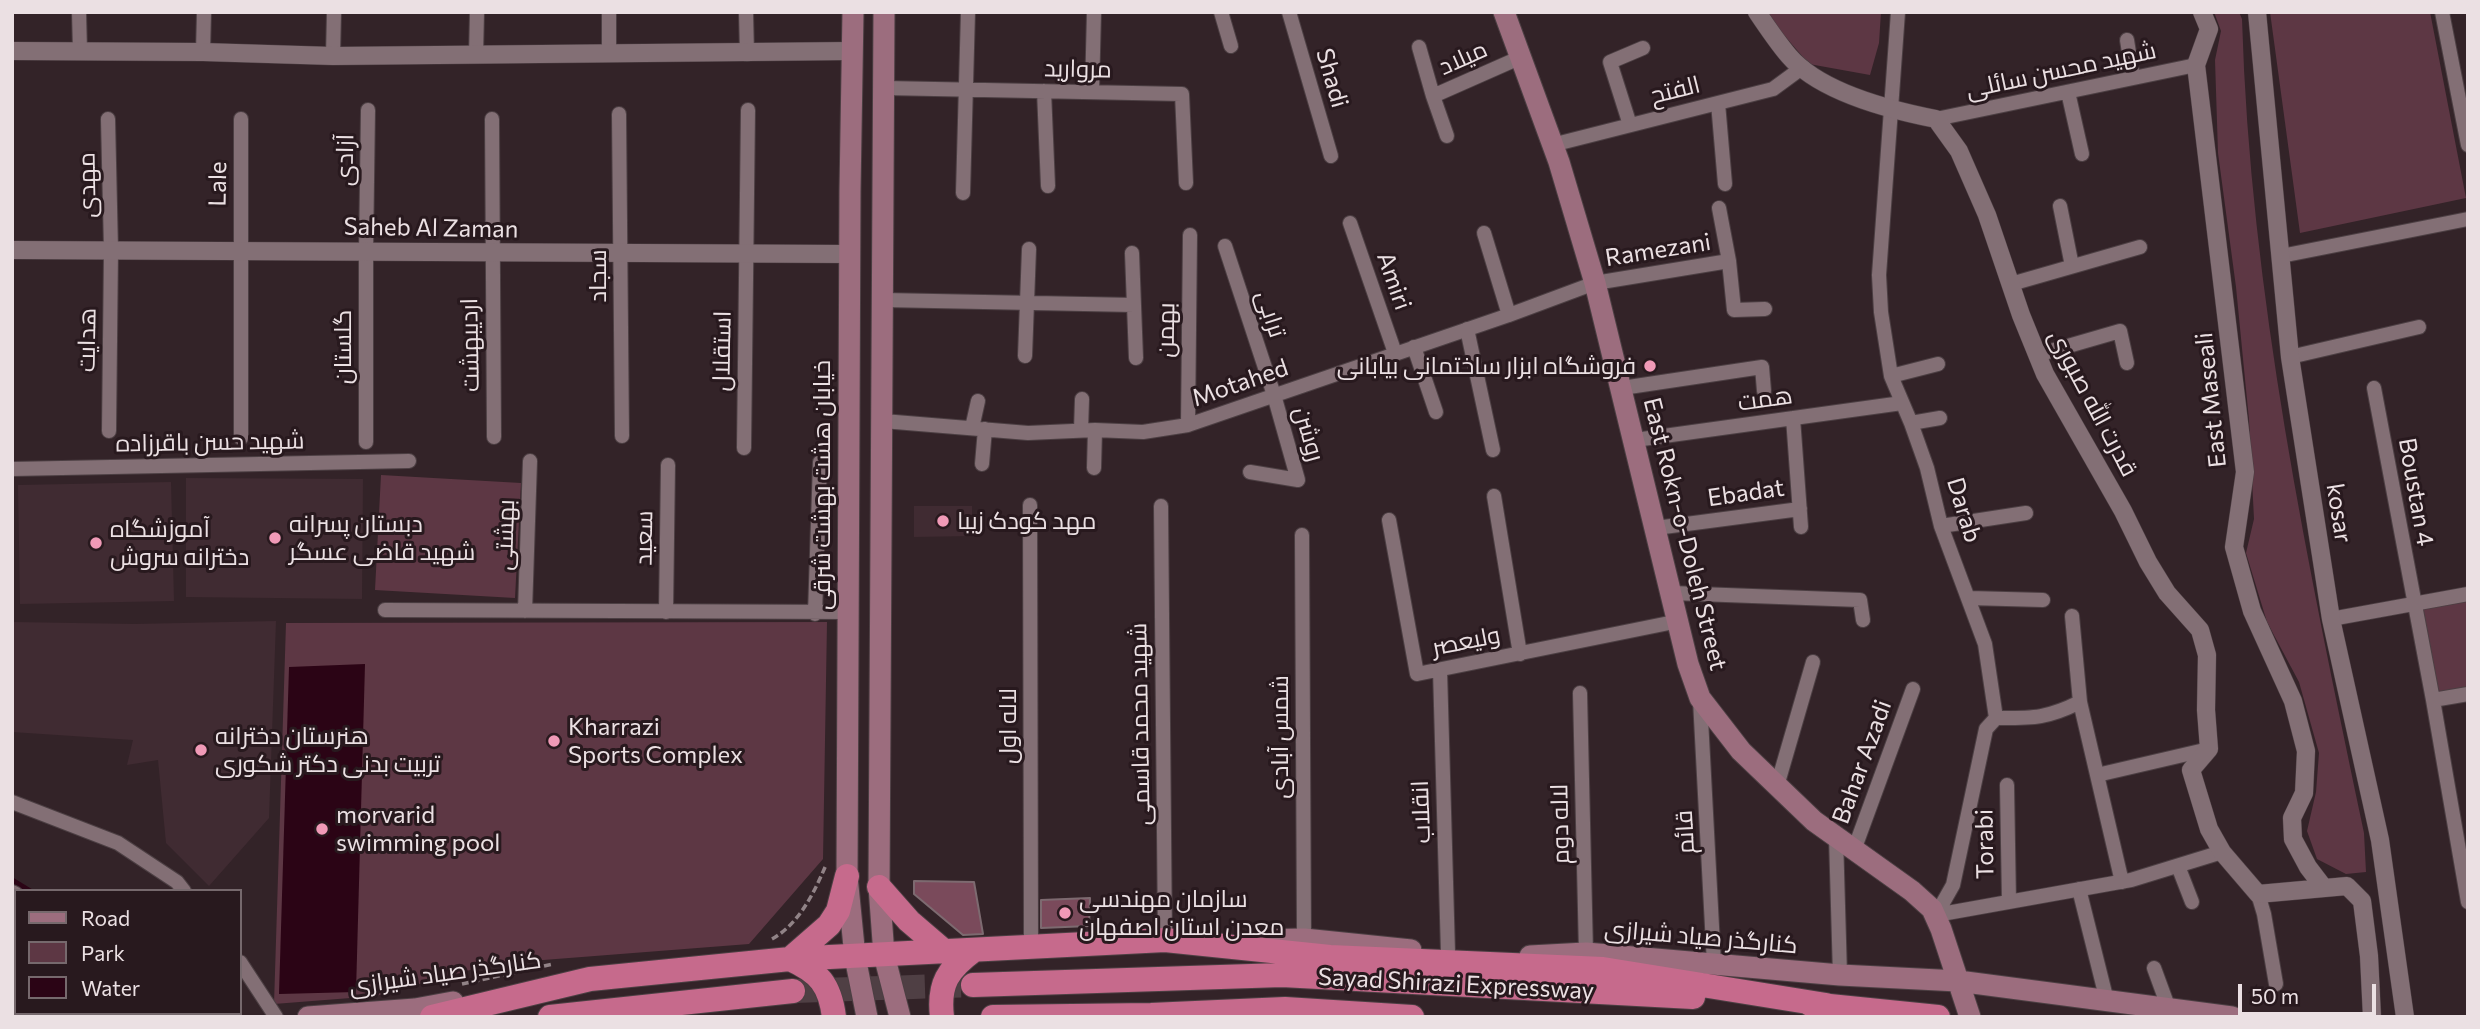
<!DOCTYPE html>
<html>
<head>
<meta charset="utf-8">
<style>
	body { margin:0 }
	#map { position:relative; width:2480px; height:1029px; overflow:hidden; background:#332328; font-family:Commissioner,sans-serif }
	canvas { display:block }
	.frame { position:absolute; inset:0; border:14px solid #ebe0e3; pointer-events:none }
	.legend { position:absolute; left:14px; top:889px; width:228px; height:126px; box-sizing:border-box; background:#28191e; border:2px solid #76696d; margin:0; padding:9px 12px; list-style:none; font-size:21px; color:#ebe0e3 }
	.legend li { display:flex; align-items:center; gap:14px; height:35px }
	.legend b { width:35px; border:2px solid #76696d }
	.scale { position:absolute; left:2238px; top:984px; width:138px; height:32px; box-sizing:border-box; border:4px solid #ebe0e3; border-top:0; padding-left:9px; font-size:21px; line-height:24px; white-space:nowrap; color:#ebe0e3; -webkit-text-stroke:5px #28191e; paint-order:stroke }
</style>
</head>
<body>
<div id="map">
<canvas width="2480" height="1029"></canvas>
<div class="frame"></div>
<ul class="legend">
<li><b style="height:9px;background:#9c6d7e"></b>Road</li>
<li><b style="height:19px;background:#5d3744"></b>Park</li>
<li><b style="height:19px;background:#2b0415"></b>Water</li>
</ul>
<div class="scale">50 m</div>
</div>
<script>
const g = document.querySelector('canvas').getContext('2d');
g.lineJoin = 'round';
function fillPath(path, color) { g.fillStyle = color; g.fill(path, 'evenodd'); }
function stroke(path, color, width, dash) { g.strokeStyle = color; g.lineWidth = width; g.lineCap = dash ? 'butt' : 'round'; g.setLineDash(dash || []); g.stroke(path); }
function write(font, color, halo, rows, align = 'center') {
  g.font = font + ' Commissioner,Cairo,sans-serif'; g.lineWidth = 6; g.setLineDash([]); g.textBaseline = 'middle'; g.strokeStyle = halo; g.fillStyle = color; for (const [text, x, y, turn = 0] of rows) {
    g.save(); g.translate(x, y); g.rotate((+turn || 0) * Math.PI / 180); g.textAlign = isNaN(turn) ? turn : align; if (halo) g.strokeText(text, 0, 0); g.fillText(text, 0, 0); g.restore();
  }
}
fillPath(new Path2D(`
	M186 478 363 479 362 599 186 597Z
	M171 482 174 601 20 604 18 485Z
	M914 506H972V536L914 537Z
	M276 621 269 818 209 886 166 843 158 760 127 765 133 740 12 732 13 622 135 624Z`), '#402b32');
fillPath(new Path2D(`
	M1764 12H1881L1879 43 1870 75 1809 64Z
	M2214 12H2239L2242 19C2250 294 2308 565 2364 833L2366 872 2346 874 2317 859 2307 831 2316 792 2319 753 2299 682 2267 622 2246 553 2254 519 2249 420 2236 287 2218 153 2215 60 2221 31Z
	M2270 12H2430L2466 198 2300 233Z
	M381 475 521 483 515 598 375 590Z
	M2468 600V688L2438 693 2421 608Z
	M827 622 823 859 749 944 492 964 376 996 274 1004 286 623Z`), '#5d3744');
fillPath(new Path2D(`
	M365 664 356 992 279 994 289 667Z`), '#2b0415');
stroke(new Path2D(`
	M12 880 30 891`), '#2b0415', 5);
const building = new Path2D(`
	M914 881 974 882 983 934 963 935 914 894Z
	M1090 898 1089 926 1041 928V900Z`);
fillPath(building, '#7a4a5b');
stroke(building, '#7d6a70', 2);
stroke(new Path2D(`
	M793 991 973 985`), '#4f3f44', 24, [24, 12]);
const minor = new Path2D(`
	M79 12 80 51
	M609 12V54
	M746 12 747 54
	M1221 12 1231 46
	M1289 12 1331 156
	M1898 12 1879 275 1881 312 1891 376 1911 423 1927 468 1941 526 1985 644 1996 718 1986 729 1953 885 1936 915
	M2442 12 2468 145
	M2127 40 2133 78
	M1419 47 1433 96 1519 58
	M203 52 204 12
	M476 55 477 12
	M333 56 334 12
	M885 88 1182 94 1186 183
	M1044 91 1048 186
	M1092 92 1094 12
	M2068 92 2082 154
	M1433 96 1447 136
	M1718 103 1725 184
	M619 114 622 436
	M108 119 111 250 109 431
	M492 119 494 437
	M1936 119 2196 65
	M1630 125 1610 62 1643 48
	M1552 145 1773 89 1803 67
	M963 193 968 12
	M2060 206 2072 266
	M1719 208 1729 261 1734 310 1765 309
	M1350 223 1395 353
	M1484 233 1509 315
	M1225 246 1274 395 1298 480 1250 472
	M1132 253 1136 358
	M2281 256 2468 219
	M2011 284 2140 247
	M884 300 1134 305
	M1467 329 1493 450
	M1414 347 1436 412
	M2037 355 2120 331 2127 363
	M1025 356 1029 249
	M2290 357 2419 327
	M1891 376 1938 364
	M1622 388 1762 367 1764 391
	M2374 388 2433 700 2468 902
	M1793 418 1801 527
	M883 421 1028 433 1095 430 1143 432 1188 425 1509 315 1595 283 1729 261
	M1911 423 1940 418
	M1188 425 1190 235
	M972 428 978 401
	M1081 430 1082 399
	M241 438V119
	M1635 440 1902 403
	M366 442V252L368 110
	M744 448 748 110
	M982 464 985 429
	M1094 468 1095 430
	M12 469 409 461
	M1494 496 1520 654
	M1030 505 1031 947
	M1161 506 1165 940
	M1389 520 1417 674 1679 621
	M1941 526 2026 513
	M1656 528 1800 509
	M1302 535 1304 939
	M1672 593 1860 600 1863 620
	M1969 598 2043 600
	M385 610 848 612
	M525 611 530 461
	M666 612 668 465
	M815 614 820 462
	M2072 616 2080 702
	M2331 619 2468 594
	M1440 670 1448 953
	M1580 693 1586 953
	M1700 700 1714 964
	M2433 700 2468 694
	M1996 718C2032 718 2046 719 2080 702L2122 882
	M2097 775 2209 749
	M2007 785 2009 902
	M1777 786 1813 662
	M12 802 118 843 177 882 184 891
	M1836 837 1840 975
	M1854 850 1913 689
	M2178 866 2192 902
	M2079 889 2107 1001
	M12 892 16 894
	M2258 894 2264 914 2276 984
	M1936 915 2131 880 2222 852
	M240 962 276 1017
	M2154 968 2169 1009
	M12 993 16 994
	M110 1013H140
	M203 1013 206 1017`);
const tertiary = new Path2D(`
	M1757 12C1767 27 1777 42 1789 56 1820 92 1890 110 1936 119L1959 151 1987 215 2021 315 2045 374 2123 511 2148 562 2167 593 2200 630 2207 655 2206 710 2209 749 2191 770 2209 829 2222 852 2258 894 2347 886 2362 901 2369 956 2372 1017
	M2202 12 2209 29 2196 65 2245 472 2234 547 2252 611 2293 701 2306 751 2304 793 2292 818 2293 839 2308 867 2324 888
	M2257 12 2290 357 2331 619 2380 840 2405 1017
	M12 51 203 52 333 56 852 51
	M12 250 849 254`);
const secondary = new Path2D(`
	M853 12 850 191 847 876 855 957 867 1017
	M884 12 879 887 884 955 900 1017
	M1504 12 1559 162 1595 283 1688 664 1700 698 1741 751 1814 821 1912 891 1932 909 1941 929 1970 1017
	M1251 940 1304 939 1411 950
	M1530 956 1586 953 1840 975 1958 981 2232 1017
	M308 1017 415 1009 453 1002`);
const trunk = new Path2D(`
	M879 887 909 921 944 951
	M973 985 1282 975 1693 997
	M1810 1004 1938 1017
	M432 1017 590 979 790 959 1165 940 1330 957 1603 969 1826 1005
	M550 1017 793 991
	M834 1017C830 985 819 972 790 959L829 925 838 911 847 876
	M942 1017C938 984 948 969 974 950
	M993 1017 1151 1015 1285 1009 1412 1017`);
stroke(minor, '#4c3f43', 16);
stroke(tertiary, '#4c3f43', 19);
stroke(secondary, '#4c3f43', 23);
stroke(trunk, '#4c3f43', 26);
stroke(new Path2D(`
	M772 939C799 924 814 893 826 865
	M462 984 553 964`), '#918387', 3.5, [7, 3.5]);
stroke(minor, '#836f75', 14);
stroke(tertiary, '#836f75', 18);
stroke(secondary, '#9c6d7e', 21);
stroke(trunk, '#c66a8c', 24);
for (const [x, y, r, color] of [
	[1650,366,7,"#f09ab7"],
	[943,521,7,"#f09ab7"],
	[275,538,7,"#f09ab7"],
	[96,543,7,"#f09ab7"],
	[554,741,7,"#f09ab7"],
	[201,750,7,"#f09ab7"],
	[322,829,7,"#f09ab7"],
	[1065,913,7,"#f09ab7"]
]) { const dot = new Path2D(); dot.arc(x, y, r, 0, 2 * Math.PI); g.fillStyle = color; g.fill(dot); stroke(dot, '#28191e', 2.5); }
write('24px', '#ebe0e3', '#28191e', [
	["میلاد",1463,58,-24],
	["مروارید",1078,69,1],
	["شهید محسن سائلی",2061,70,-12],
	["Shadi",1332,78,74],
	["الفتح",1675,90,-14],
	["آزادی",345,160,-89],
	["Lale",218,184,-89],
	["مهدی",87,185,-91],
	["Saheb Al Zaman",431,228,1],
	["Ramezani",1658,250,-9],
	["سجاد",598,276,-90],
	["Amiri",1394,281,71],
	["ترابی",1271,314,72],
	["بهمن",1166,330,-89],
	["هدایت",87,340,-89],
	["اردیبهشت",470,345,-91],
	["گلستان",343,347,-90],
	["استقلال",722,351,-89],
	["Motahed",1240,383,-19],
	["همت",1765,399,-8],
	["East Maseali",2211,400,-96],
	["قدرت الله صبوری",2093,403,62],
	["روشن",1309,434,74],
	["شهید حسن باقرزاده",210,442,-1],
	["خیابان هشت بهشت شرقی",822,485,-90],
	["Boustan 4",2416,492,80],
	["Ebadat",1746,493,-8],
	["Darab",1964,510,73],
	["kosar",2339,513,81],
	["East Rokn-o-Doleh Street",1685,534,76],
	["بهشتی",505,535,-88],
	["سعید",644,538,-89],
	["ولیعصر",1466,641,-11],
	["شهید محمد قاسمی",1140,724,-91],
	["لاله اول",1008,726,-90],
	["شمس آبادی",1280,737,-90],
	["Bahar Azadi",1862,762,-70],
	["انقلاب",1421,812,-92],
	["لاله دوم",1560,824,-91],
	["قائم",1685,832,-93],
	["Torabi",1985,844,-91],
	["کنارگذر صیاد شیرازی",1701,937,5],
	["کنارگذر صیاد شیرازی",445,973,-8],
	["Sayad Shirazi Expressway",1456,984,3]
]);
write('24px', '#ebe0e3', '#28191e', [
	["فروشگاه ابزار ساختمانی بیابانی",1636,366,"right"],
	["مهد کودک زیبا",957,521],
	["دبستان پسرانه",289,524],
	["شهید قاضی عسگر",289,552],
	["آموزشگاه",110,529],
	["دخترانه سروش",110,557],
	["Kharrazi",568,727],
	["Sports Complex",568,755],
	["هنرستان دخترانه",215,736],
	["تربیت بدنی دکتر شکوری",215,764],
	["morvarid",336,815],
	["swimming pool",336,843],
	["سازمان مهندسی",1079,899],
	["معدن استان اصفهان",1079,927]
], 'left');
</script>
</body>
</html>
